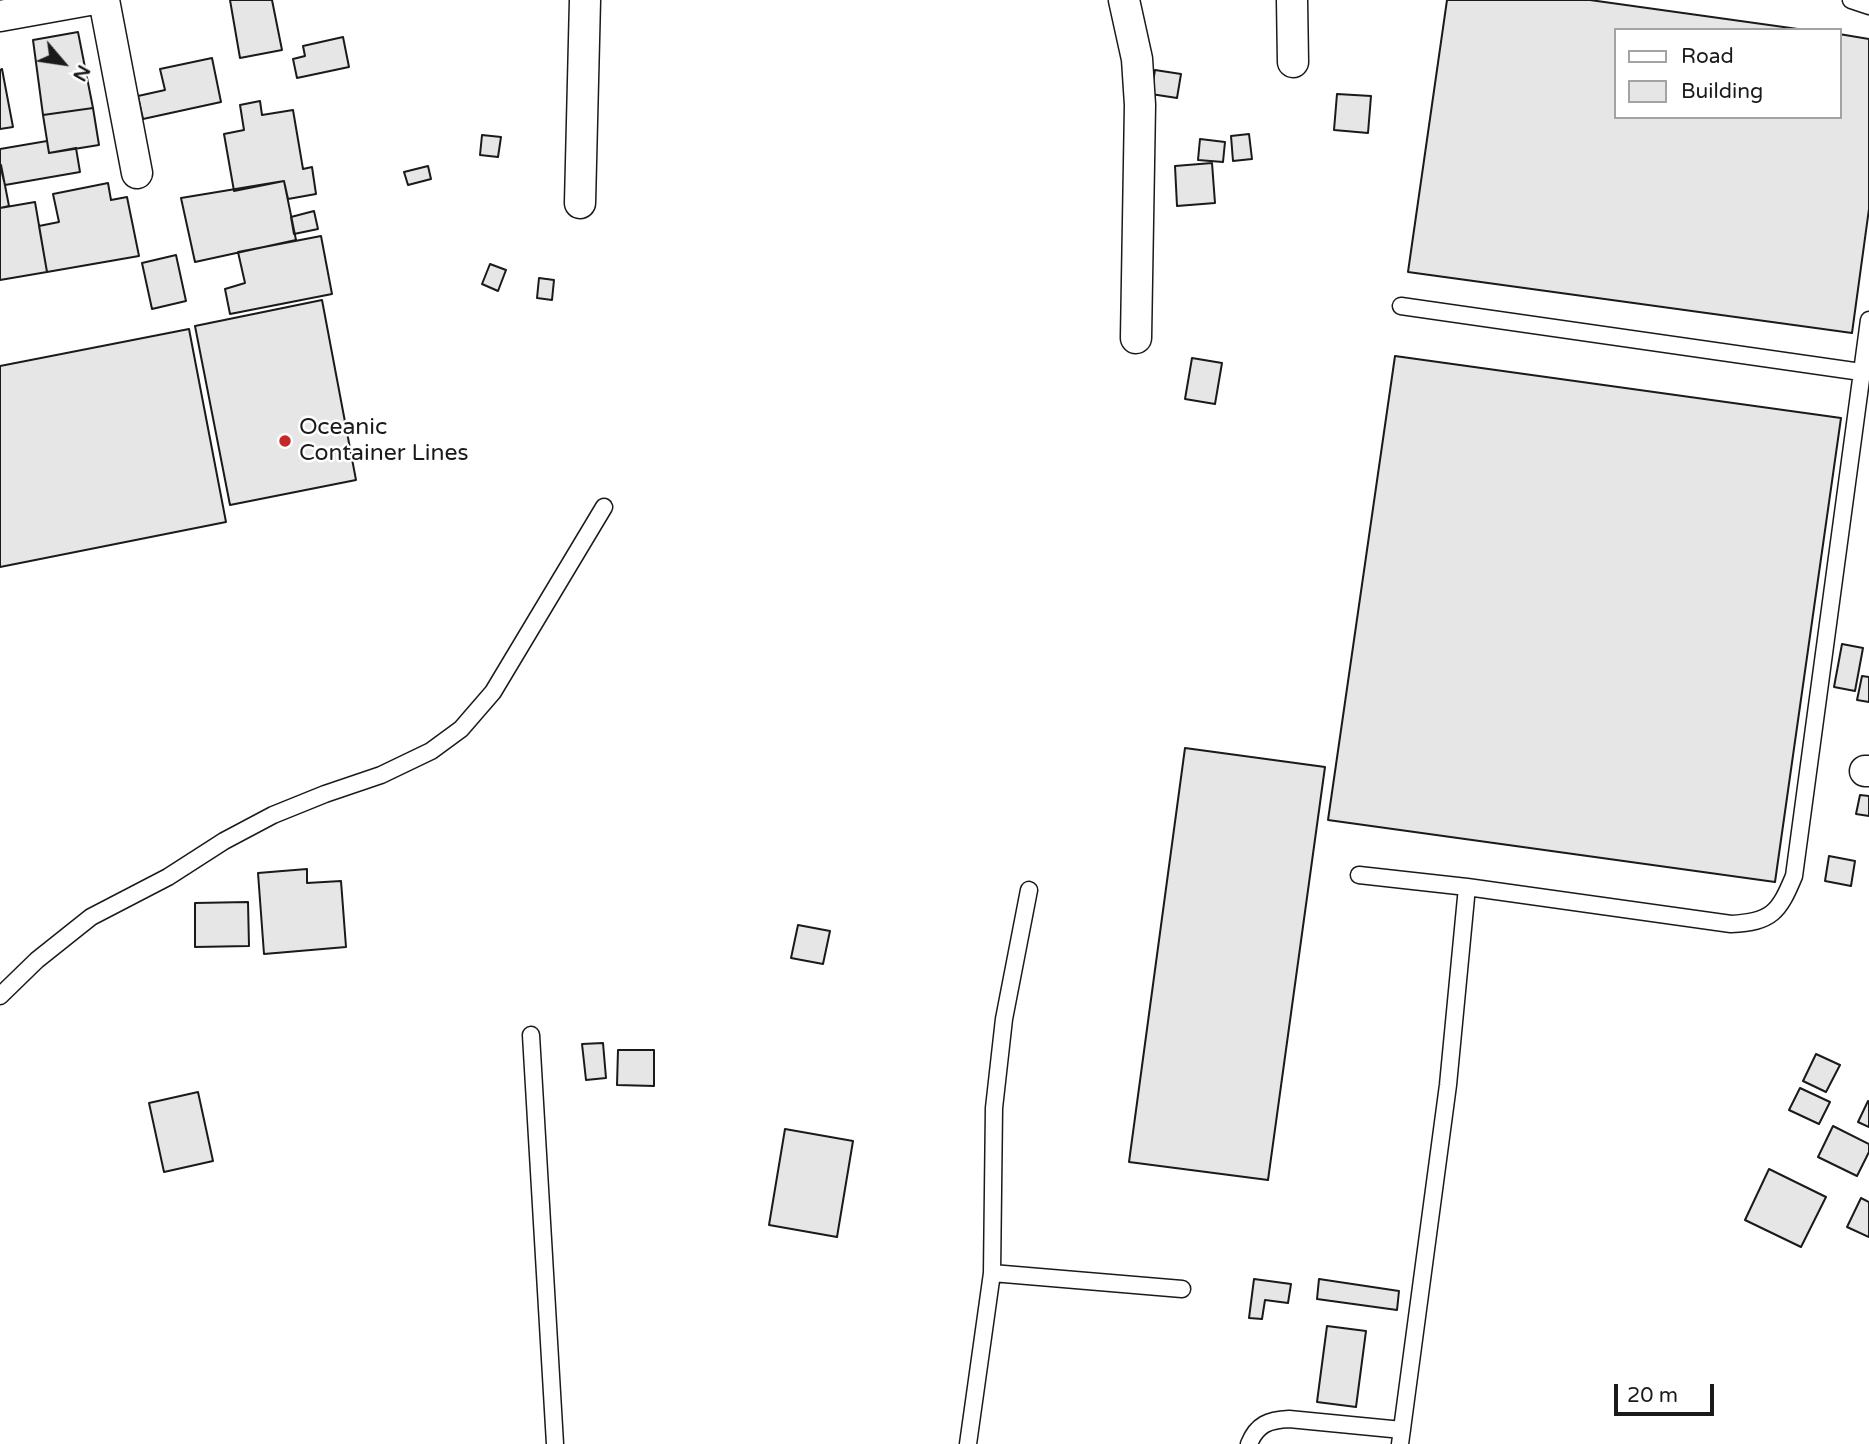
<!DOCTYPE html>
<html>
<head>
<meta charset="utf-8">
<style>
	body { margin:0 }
	#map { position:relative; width:1869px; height:1444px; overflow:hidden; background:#fff; font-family:"Varela Round",sans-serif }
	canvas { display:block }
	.legend { position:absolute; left:1614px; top:28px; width:228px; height:91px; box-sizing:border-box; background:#fff; border:2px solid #a3a3a3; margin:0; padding:9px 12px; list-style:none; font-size:21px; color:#1a1a1a }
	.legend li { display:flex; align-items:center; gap:14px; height:35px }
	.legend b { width:35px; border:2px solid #a3a3a3 }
	.north { position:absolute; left:28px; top:28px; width:70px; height:70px; -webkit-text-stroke:5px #fff; paint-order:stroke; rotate:119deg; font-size:19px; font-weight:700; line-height:28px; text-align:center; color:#1a1a1a }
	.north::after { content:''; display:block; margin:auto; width:24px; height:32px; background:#1a1a1a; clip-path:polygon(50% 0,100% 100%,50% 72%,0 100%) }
	.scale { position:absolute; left:1614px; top:1384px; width:100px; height:32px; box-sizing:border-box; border:4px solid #1a1a1a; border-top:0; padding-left:9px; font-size:21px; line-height:24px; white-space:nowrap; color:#1a1a1a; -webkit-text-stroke:5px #fff; paint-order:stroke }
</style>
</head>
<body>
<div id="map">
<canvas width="1869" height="1444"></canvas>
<ul class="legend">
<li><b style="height:9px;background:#fff"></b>Road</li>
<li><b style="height:19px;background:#e6e6e6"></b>Building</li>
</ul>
<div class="north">N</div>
<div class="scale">20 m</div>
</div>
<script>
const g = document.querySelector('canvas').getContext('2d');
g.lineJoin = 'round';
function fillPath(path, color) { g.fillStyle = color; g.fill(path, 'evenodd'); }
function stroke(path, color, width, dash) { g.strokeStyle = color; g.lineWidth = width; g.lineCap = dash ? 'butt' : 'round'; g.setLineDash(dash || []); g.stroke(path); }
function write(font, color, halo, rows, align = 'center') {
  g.font = font + ' "Varela Round",sans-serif'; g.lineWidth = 5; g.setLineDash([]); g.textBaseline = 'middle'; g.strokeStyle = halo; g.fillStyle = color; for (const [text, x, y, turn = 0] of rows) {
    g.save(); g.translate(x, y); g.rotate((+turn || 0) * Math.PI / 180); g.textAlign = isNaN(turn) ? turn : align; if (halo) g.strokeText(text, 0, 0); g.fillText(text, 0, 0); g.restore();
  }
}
const building = new Path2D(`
	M230 0H272L282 50 240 58Z
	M1447 0H1590L1805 30H1615V117H1839V34L1869 39V209L1852 333 1408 272Z
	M78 32 93 108 43 115 33 40Z
	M343 37 349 67 297 78 293 59 305 56 303 46Z
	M212 58 221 102 143 119 138 96 165 90 160 69Z
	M2 69 13 127 0 129V70Z
	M1155 70 1181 74 1177 98 1151 94Z
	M1337 94 1371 96 1368 133 1334 130Z
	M260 101 262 115 293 110 303 169 312 167 316 194 288 199 284 181 234 191 224 134 244 130 240 105Z
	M93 108 99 145 49 153 43 115Z
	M1249 134 1252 159 1233 161 1231 136Z
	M482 135 501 137 498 157 480 155Z
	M1200 139 1225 142 1223 162 1198 160Z
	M47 141 49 153 76 148 80 172 5 185 0 165V149Z
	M1212 163 1215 203 1177 206 1175 166Z
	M1 165 9 206 0 208V166Z
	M428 166 431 179 408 185 404 172Z
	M284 181 296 240 195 262 181 198Z
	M108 183 111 200 127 197 139 256 47 272 39 226 59 222 53 194Z
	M35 202 47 272 0 280V208Z
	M314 211 318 229 294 234 291 217Z
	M321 236 332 294 230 314 225 289 245 283 238 252Z
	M176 255 186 301 152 309 142 263Z
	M490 264 506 270 498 291 482 284Z
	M539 278 554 280 552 300 537 298Z
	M322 300 356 480 230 505 195 326Z
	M189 329 226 522 0 567V366Z
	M1395 356 1841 418 1775 882 1328 820Z
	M1192 358 1222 363 1215 404 1185 399Z
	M1842 644 1863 648 1855 691 1834 687Z
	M1862 676 1869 677V702L1857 700Z
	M1185 748 1325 767 1268 1180 1129 1162Z
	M1860 795 1869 796V816L1856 814Z
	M1829 856 1855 861 1851 886 1825 881Z
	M307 869V883L341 881 346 947 264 954 258 873Z
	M248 902 249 946 195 947V903Z
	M798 925 830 931 823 964 791 958Z
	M603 1043 606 1078 586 1080 582 1044Z
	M618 1050H654V1086L617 1085Z
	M1816 1054 1840 1065 1826 1092 1803 1081Z
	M1800 1088 1830 1102 1819 1124 1789 1110Z
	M198 1092 213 1161 164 1172 149 1103Z
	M1868 1101 1869 1102V1127L1858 1122Z
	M1833 1126 1869 1144V1152L1857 1176 1818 1157Z
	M785 1129 853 1141 837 1237 769 1225Z
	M1769 1169 1826 1197 1801 1247 1745 1220Z
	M1861 1198 1869 1202V1237L1847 1227Z
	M1254 1279 1291 1284 1288 1303 1265 1300 1262 1319 1249 1318Z
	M1319 1279 1399 1291 1397 1310 1317 1299Z
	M1327 1326 1366 1331 1356 1407 1317 1402Z`);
fillPath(building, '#e6e6e6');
stroke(building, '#1a1a1a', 2);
const service = new Path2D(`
	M1851 0 1869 6
	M1401 306 1861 372
	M1359 875 1467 887 1731 924C1772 922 1779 912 1794 876L1869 320
	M0 996 37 960 91 917 168 877 224 841 273 815 325 794 381 775 431 751 461 729 493 692 604 507
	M531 1035 555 1444
	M992 1273 1182 1289
	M968 1444 992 1273 994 1108 1004 1019 1029 890
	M1249 1444C1257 1424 1269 1420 1289 1419L1402 1430
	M1400 1444 1448 1085 1467 887`);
const minor = new Path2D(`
	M104 0 137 173
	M1124 0 1137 59 1140 105 1136 338
	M1292 0 1293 62
	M0 16 89 0
	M580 203 585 0
	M1865 771H1869`);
stroke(service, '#1a1a1a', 19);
stroke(minor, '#1a1a1a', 33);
stroke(service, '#fff', 16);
stroke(minor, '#fff', 30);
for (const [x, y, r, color] of [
	[285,441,7,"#c62828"]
]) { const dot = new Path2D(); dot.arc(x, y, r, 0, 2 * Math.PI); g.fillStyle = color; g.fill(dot); stroke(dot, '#fff', 2.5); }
write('23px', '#1a1a1a', '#fff', [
	["Oceanic",299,428],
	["Container Lines",299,454]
], 'left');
</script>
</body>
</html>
